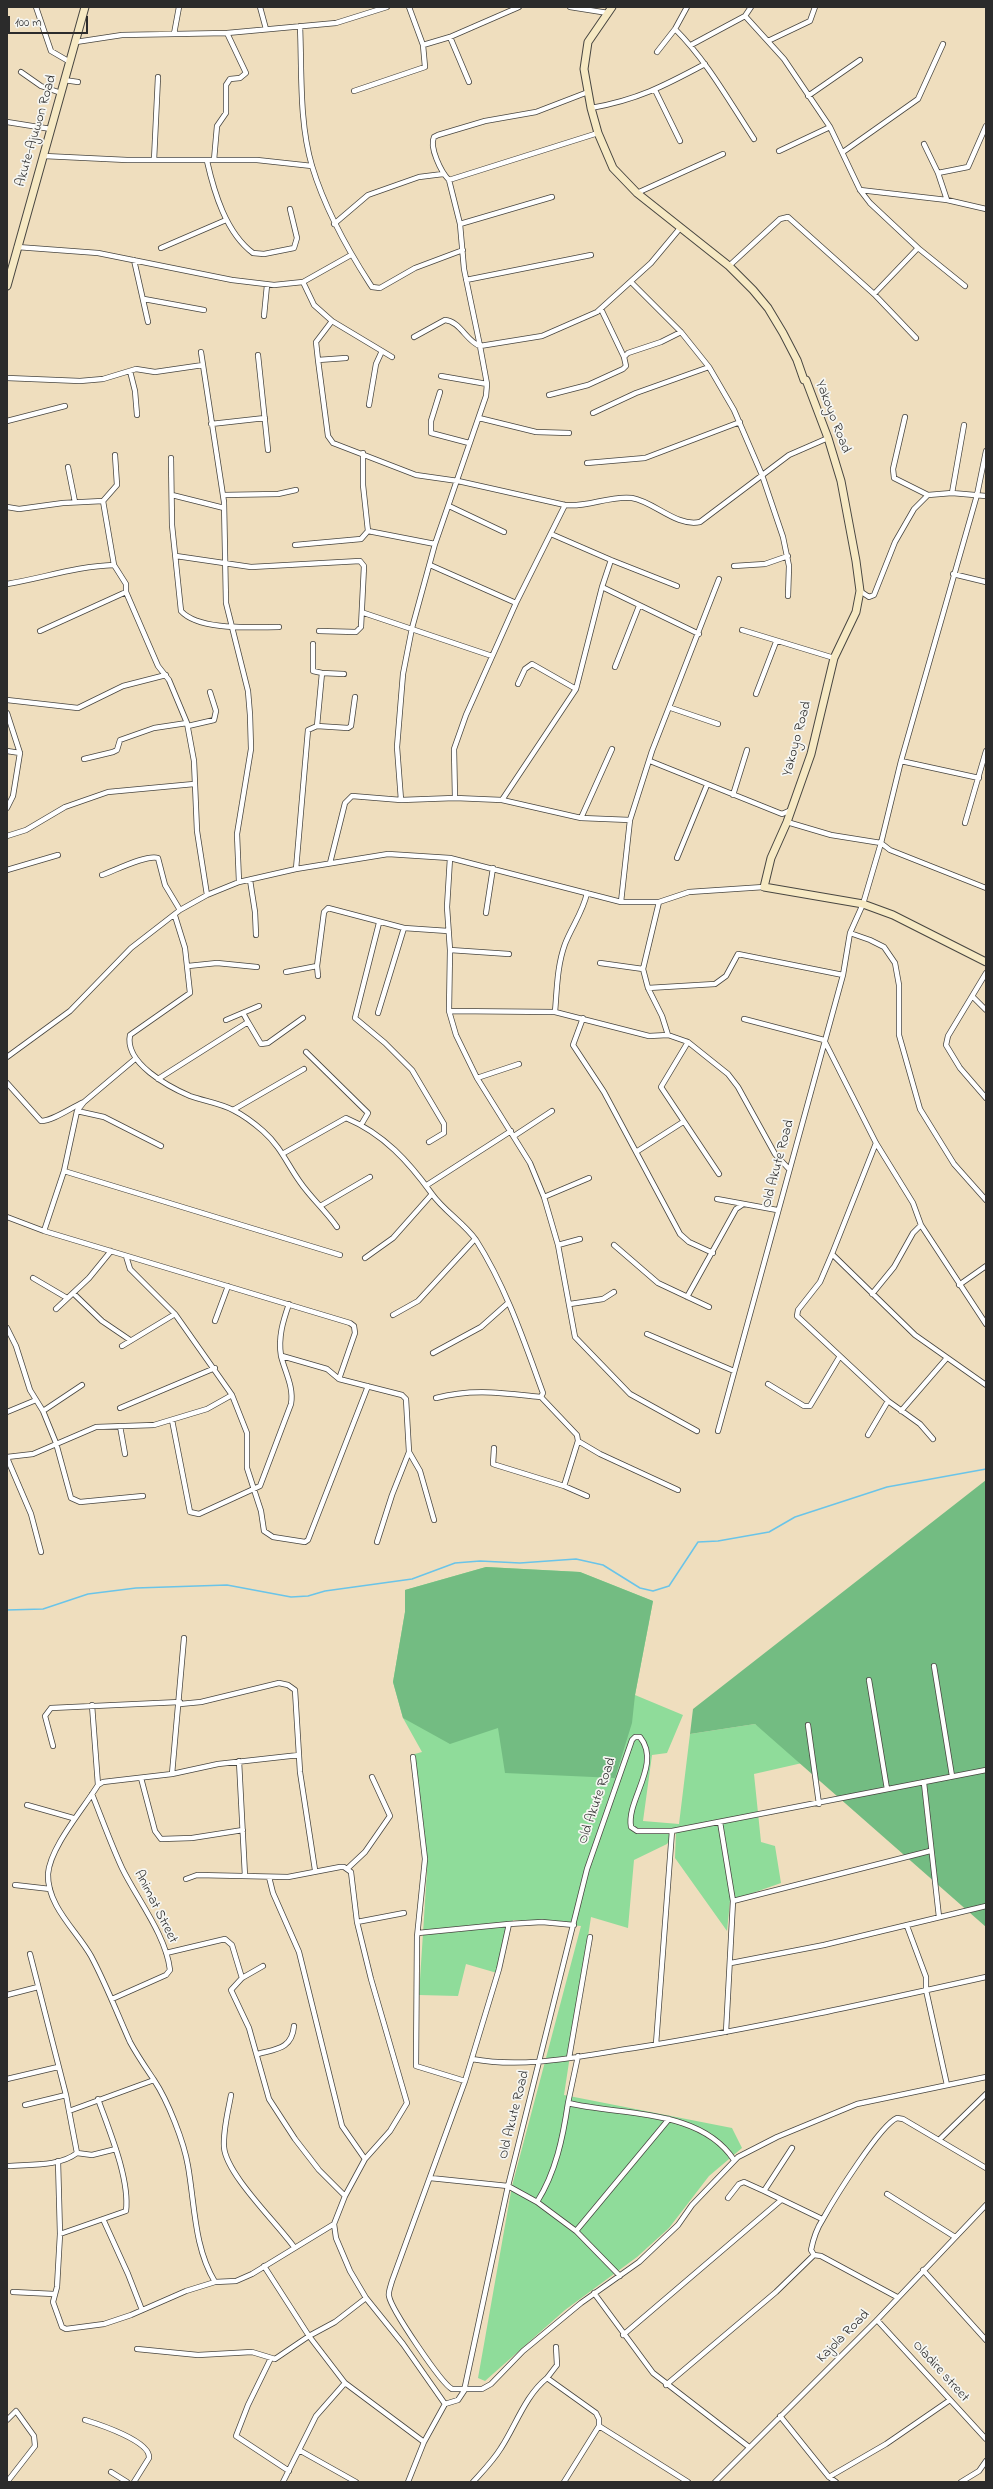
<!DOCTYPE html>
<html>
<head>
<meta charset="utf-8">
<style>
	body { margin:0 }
	#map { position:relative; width:993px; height:2489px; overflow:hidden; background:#efdebe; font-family:"Indie Flower",sans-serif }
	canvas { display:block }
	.frame { position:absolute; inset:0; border:8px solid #2b2b2b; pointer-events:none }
	.scale { position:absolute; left:8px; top:16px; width:80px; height:18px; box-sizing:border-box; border:2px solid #2b2b2b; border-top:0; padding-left:5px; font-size:12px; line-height:14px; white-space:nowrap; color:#2b2b2b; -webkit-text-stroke:3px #f6f6f2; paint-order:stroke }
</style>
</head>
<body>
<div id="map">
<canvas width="993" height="2489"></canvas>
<div class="frame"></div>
<div class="scale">100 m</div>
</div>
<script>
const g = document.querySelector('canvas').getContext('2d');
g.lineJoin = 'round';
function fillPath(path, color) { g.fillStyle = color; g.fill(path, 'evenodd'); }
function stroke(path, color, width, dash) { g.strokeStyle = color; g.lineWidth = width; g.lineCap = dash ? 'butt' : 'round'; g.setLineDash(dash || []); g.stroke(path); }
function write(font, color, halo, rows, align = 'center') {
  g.font = font + ' "Indie Flower",sans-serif'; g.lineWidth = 3.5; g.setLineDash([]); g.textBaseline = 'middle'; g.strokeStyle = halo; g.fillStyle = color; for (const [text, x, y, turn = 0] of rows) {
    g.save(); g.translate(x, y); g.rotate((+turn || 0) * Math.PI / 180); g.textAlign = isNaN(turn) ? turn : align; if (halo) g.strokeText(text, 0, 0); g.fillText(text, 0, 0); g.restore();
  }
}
fillPath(new Path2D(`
	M486 1567 580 1572 653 1601 635 1695 683 1715 667 1753 652 1755 643 1821 679 1824 690 1734 755 1724 811 1761 754 1774 761 1842 775 1846 781 1883 730 1901 727 1931 675 1858 676 1831 667 1844 634 1860 628 1928 591 1917 564 2095 732 2128 742 2148 709 2176 669 2228 637 2257 565 2310 485 2381 478 2378 512 2186 581 1926 513 1920 497 1973 466 1964 458 1996 419 1995 427 1871 411 1755 422 1752 403 1718 393 1682 405 1612V1590Z`), '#8fdc9a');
fillPath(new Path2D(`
	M986 1480V1927L755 1724 690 1734 693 1709Z
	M486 1567 580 1572 653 1601 635 1695 632 1723 615 1778 505 1773 498 1728 450 1744 403 1718 393 1682 405 1612V1590Z`), '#73bc82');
stroke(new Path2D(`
	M7 1610 43 1609 88 1594 136 1588 227 1585 291 1597 308 1596 325 1591 412 1579 455 1563 480 1561 520 1563 576 1559 603 1565 640 1588 653 1591 669 1586 698 1542 718 1541 769 1532 795 1517 887 1487 986 1469`), '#6ac4e8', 1.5);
const minor = new Path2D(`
	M36 7 51 51 70 62
	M260 7 266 29
	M570 7 608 13
	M745 16 784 59 830 127 860 190 870 203 918 248 965 286
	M300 26C302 72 299 122 312 166 325 209 346 247 370 284L372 287 380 288 415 268 463 250
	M675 29C707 61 729 101 754 139
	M174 34 179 7
	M450 37 469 82
	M768 41 810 21 815 7
	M76 42 122 35 227 33 336 23 387 7
	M423 45 450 37 519 7
	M691 45 745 16 751 7
	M657 52 675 29 687 7
	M21 72 41 86 61 93
	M64 80 78 82
	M655 90 680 141
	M354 91 425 67 423 45 409 7
	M588 92 536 112 485 121 438 135 434 137C429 147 441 172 449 180L598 133
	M808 96 860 60
	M591 108C637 100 664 86 705 64
	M7 122 51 129
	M924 144 938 173 947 200
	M779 151 830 127
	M843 152 918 99 943 44
	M44 156 127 160H257L312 166
	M154 160 158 77
	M214 160 217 126 226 113V85L230 79 240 78 246 73 227 33
	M207 161C214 192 226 233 253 253L264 254 294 248 297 238 290 209
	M938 173 968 167 986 126
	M860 190 947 200 986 209
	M637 193 723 154
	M334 224 368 195 419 177 443 174
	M460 224 552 197
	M17 247 98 253 232 280 274 285 303 282 351 255
	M161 248 226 220
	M134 260 148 322
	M729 266 780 219 788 217 874 294 916 338
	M466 280 591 255
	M303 282 314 305 332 321 392 357
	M631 282 681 332 709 367 734 410 762 475 783 537 789 566 788 596
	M874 294 918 248
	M144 299 204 310
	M601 309 624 357
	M264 316 267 285
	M414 337 445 320C460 321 467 342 480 346L542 336 597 312 651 263 681 227
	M201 352 224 502 226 603 248 691 250 715 251 749 237 834 239 882
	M258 355 268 450
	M346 358 318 360 328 436 333 443 416 475 458 481 565 505C587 508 610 495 632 498 655 502 676 527 700 522L789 455 828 438
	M318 360 316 342 332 321
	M130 371 135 391 137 415
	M441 376 487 384
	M7 378 80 381 103 379 136 369 155 372 203 365
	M440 392 431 421V433L469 443
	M549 395 588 385 623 369 626 366 624 357 628 353 661 342 681 332
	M369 405 376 364 382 351
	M593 413 636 393 709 367
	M905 417 893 469 894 478 928 495 952 493 986 496
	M479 418 536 432 569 433
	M7 421 65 406
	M211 424 265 418
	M171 458 172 525 181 611C199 631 253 627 279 627
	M587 463 645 458 740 422
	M68 467 75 502
	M952 493 964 425
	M172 495 224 508
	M223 495 278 494 296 490
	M103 501 114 565 126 584V592L158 666 169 680 187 723 194 761 197 831 207 895
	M449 506 504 532
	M7 507 19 509 63 503 103 501 117 485 115 455
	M368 531 435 544
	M551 534 611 560 677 586
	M295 545 361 539 368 531 363 485V453
	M176 556 251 567 360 561 364 566 361 627 356 632 319 631
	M430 565 516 603
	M734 566 765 564 788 556
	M953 574 986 582
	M7 584C43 578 78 566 114 565
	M602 587 699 634
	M860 591 869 597 874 595 895 542 914 509 928 495
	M364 613 492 656
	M742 630 834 658
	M40 631 126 592
	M313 644V671L322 673 317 726
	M615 667 639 606
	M322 673 344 674
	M518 684 525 669 532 664 576 689
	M756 694 776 642
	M7 700 78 708 123 686 166 675
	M671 708 718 724
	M7 713 20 753 13 796 7 808
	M188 726 214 720 216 711 210 692
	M7 751 20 753
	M84 759 113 752 117 750 120 740 154 728 187 723
	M650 761 782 814 791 810
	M901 761 979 778
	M733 795 747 750
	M455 798 454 749 466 715 516 603 565 505
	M401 800 397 747 403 674 412 628 435 544 486 396 487 384 480 346 464 269 460 224 449 180
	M502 800 576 689 602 587 611 560
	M581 818 612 749
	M787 822 831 835 881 843 890 850 986 888
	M965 823 986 751
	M7 836 26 830 65 807 108 792 194 784
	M450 858 447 907 450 950 449 1011 456 1035 477 1078 530 1163 544 1197 558 1245 575 1337 630 1394 697 1431
	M677 858 707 785
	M330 863 345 803 352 796 401 800 455 798 502 800 581 818 630 820
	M296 869 308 730 317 726 348 728 351 726 355 697
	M7 870 58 855
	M102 875C114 871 147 854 158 858L165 885 180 910
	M250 880 255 912 256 935
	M621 902 630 820 652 751 719 579
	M659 902 643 969 648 988 662 1016 668 1035
	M486 913 493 868
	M175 916 185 948 190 993 130 1035C124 1063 169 1087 190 1096 204 1101 220 1103 233 1110 243 1115 255 1124 263 1131 281 1147 287 1164 300 1182 311 1198 326 1211 337 1227
	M379 923 355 1018 385 1043 412 1070 444 1124V1133L429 1142
	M850 933 870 940 884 947 895 963 899 985V1035L920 1109 954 1164 986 1200
	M450 950 509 954
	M600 963 643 969
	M188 966 217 963 257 967
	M286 972 317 966
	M986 973 948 1036 946 1045 960 1068 986 1098
	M318 976 317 966 324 912 328 908 404 928 448 931
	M648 988 715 984 726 976 738 954 843 975
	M973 997 986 1010
	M449 1011 555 1012 649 1036 668 1035 688 1042 728 1074 738 1087 775 1154 788 1168
	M555 1012C557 989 557 966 565 944 572 926 583 912 587 893
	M378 1013 404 928
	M583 1018 573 1045 604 1092 680 1234 689 1242 713 1253
	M744 1019 824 1040 876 1143 913 1203 921 1225 986 1324
	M226 1020 259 1006
	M248 1022 261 1044 268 1043 303 1018
	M688 1042 661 1087 719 1174
	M306 1052 368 1113 361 1125
	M7 1057 70 1011 131 948 180 910 207 895 239 882 296 869 388 854 450 858 621 902H659L689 892 764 887
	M477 1078 519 1064
	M158 1079 248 1022 243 1013
	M7 1083 41 1121C53 1121 72 1107 84 1102
	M233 1110 304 1069
	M77 1111 104 1117 161 1146
	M514 1136 552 1111
	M876 1143 832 1254 915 1335 986 1385
	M636 1152 683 1122
	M284 1153 346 1118C384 1134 409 1162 432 1194 444 1211 464 1223 476 1240 506 1287 524 1341 543 1393L541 1397
	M64 1171 340 1255
	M427 1185 511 1131
	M544 1197 589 1178
	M717 1199 777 1210
	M322 1205 370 1177
	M7 1217 44 1231 350 1323 354 1326 355 1333 339 1379
	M44 1231 64 1171 77 1111 84 1102 135 1059
	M558 1245 580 1239
	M614 1245 658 1283 709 1307
	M832 1254 820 1282 798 1310 797 1316 888 1401 920 1424 933 1439
	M126 1256 130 1269 175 1314 232 1395 247 1433V1468L261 1511 264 1531 273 1537 305 1542 308 1540 368 1386
	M365 1258 393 1238 432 1194
	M33 1278 67 1298
	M959 1285 986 1266
	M73 1293 102 1321 130 1340
	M872 1294 894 1267 913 1233 921 1225
	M687 1297 736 1209 742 1205
	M570 1304 603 1299 614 1292
	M56 1309 89 1278 111 1251
	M393 1315 418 1301 475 1239
	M215 1321 228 1286
	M7 1328 16 1346 30 1390 43 1411 56 1443 71 1498 80 1502 143 1496
	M647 1334 734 1371
	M122 1346 175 1314
	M433 1353 481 1327 508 1303
	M282 1356 327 1369 339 1379 402 1395 406 1399 409 1452 392 1495 377 1542
	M768 1384 804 1406H810L840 1356
	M436 1398C473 1388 503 1393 541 1397L577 1435 578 1441 600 1454 678 1490
	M120 1408 215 1368
	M43 1411 82 1385
	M901 1411 946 1359
	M7 1412 36 1400
	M172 1420 190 1512 199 1514 260 1486 291 1404C294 1387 285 1372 281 1356 278 1337 283 1321 289 1304
	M120 1426 125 1454
	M718 1431 843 975 850 933 863 904 881 843 901 761 977 495 986 451
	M868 1435 888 1401
	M494 1448 493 1464 496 1465 564 1486 587 1496
	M409 1452 420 1471 434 1520
	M7 1457 33 1454 96 1427 154 1425 207 1409 232 1395
	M7 1458 31 1514 41 1552
	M564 1486 578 1441
	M934 1666 952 1776
	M869 1680 887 1789
	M180 1704 201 1702 279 1683 288 1685 295 1690 300 1772 315 1870
	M92 1705 98 1785
	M808 1725 819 1804
	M53 1746 45 1716 51 1708 180 1702
	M413 1757 425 1859 417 1937 416 2066 465 2081
	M239 1761 245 1876
	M172 1774 184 1638
	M141 1778 155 1831 161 1839 192 1838 243 1830
	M924 1783 939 1917
	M92 1794C102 1819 111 1844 122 1868 137 1899 166 1935 170 1970L166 1975 112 1999
	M27 1805 73 1818
	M720 1822 733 1901 726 2032
	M348 1868 365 1852 390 1816 372 1777
	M269 1877 273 1893 299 1952 342 2126 365 2159
	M186 1879 197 1875 288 1877 340 1867H344L351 1872 357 1922 371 1979 407 2103 390 2131 365 2159 345 2196 334 2224 336 2238 350 2271 366 2298 403 2344 445 2404
	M15 1885 50 1889
	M733 1901 930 1851
	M357 1922 404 1913
	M574 1925 542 1922 509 1924 499 1969 465 2081 392 2281C391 2285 388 2292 389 2296 391 2309 441 2383 452 2389H482L491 2384 523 2351 581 2303 639 2262 678 2225 692 2205 738 2157 777 2137 857 2104 986 2077
	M907 1926 926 1977V1990L947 2085
	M418 1933 509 1924
	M166 1953 225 1939 232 1945 242 1978
	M30 1954 66 2095 77 2153
	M731 1963 824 1945 986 1906
	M263 1966 242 1978 231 1990 249 2028 269 2099 295 2139 319 2170 345 2196
	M7 1995 38 1987
	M656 2044 672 1831
	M258 2054C276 2049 292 2049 294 2026
	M578 2056 568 2103C622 2116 700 2108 734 2160
	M569 2058 590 1937
	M472 2059C526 2069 580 2056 634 2048 752 2029 869 2003 986 1977
	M7 2079 58 2067
	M154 2080C146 2068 137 2055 130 2042 117 2013 106 1984 91 1956 77 1931 47 1906 48 1874 50 1847 84 1808 98 1785L103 1782 172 1774 218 1764 299 1755
	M231 2095C228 2112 223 2130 224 2147 226 2174 276 2222 294 2247
	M568 2103C563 2137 556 2172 537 2202L576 2231 620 2276
	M25 2105 66 2095
	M69 2111 154 2080C168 2101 184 2142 188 2166 195 2206 194 2247 215 2282L236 2281 252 2274 334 2224
	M940 2139 986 2094
	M792 2148 764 2191 822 2219
	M58 2161 60 2234 57 2287 53 2302 62 2327 66 2329 104 2324 131 2315 186 2291 215 2282
	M7 2166C29 2164 59 2167 77 2153L92 2155 116 2149
	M430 2178 508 2186 537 2202
	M887 2194 955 2237
	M728 2198 739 2184 744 2182 764 2191
	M103 2219 128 2274 142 2310
	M576 2231 669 2119
	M60 2234 126 2211C130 2179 109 2130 98 2099
	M264 2266 309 2336 335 2322 366 2298
	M923 2270 986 2340
	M13 2292 54 2294
	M594 2293 653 2373 749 2447
	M897 2297 821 2256 814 2255 811 2250C813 2240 817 2228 823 2219 834 2199 880 2125 897 2118L903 2119 986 2168
	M877 2320 986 2439
	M623 2335 780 2201
	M137 2349 198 2355 252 2352 275 2359 309 2336 345 2383 424 2442
	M271 2358 248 2405 236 2436 289 2471
	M547 2378 557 2365 556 2347
	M666 2385 776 2292 814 2255
	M780 2416 829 2477 836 2482
	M7 2420 16 2411 34 2436 35 2446 7 2482
	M85 2420C98 2424 151 2441 149 2458L134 2482
	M299 2450 356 2482
	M111 2472 127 2482
	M829 2477 886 2444 950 2400
	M283 2482 316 2416 345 2383
	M408 2482 424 2442 445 2404 458 2400 464 2391 508 2186 587 1869 632 1740 635 1737H640C662 1764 626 1800 631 1827L637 1831H672L986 1770
	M473 2482C483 2471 493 2461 501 2448 516 2425 525 2396 547 2378L596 2413 599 2419V2426L688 2482
	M564 2482 599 2426
	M715 2482 877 2320 986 2205
	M961 2482 979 2471 986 2461`);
const secondary = new Path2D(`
	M612 7 588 42 584 69 591 108 598 133 613 168 637 193 729 266 753 290 768 308 783 333 797 360 804 380H806L828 438 841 481 856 561 860 591 856 612 834 658 811 754 787 822 771 858 764 887 863 904 893 915 986 962
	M7 286 85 7`);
stroke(minor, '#484641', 6);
stroke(secondary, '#484641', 9);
stroke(minor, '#fff', 4.5);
stroke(secondary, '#f6e9c3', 7);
write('14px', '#2b2b2b', '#f6f6f2', [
	["Akute-Ajuwon Road",37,131,-74],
	["Yakoyo Road",832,417,69],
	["Yakoyo Road",798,739,-75],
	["Old Akute Road",779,1164,-75],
	["Old Akute Road",598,1801,-71],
	["Animat Street",155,1907,63],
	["Old Akute Road",515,2115,-76],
	["Kajola Road",844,2337,-45],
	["Oladire street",940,2372,48]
]);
</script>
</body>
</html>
